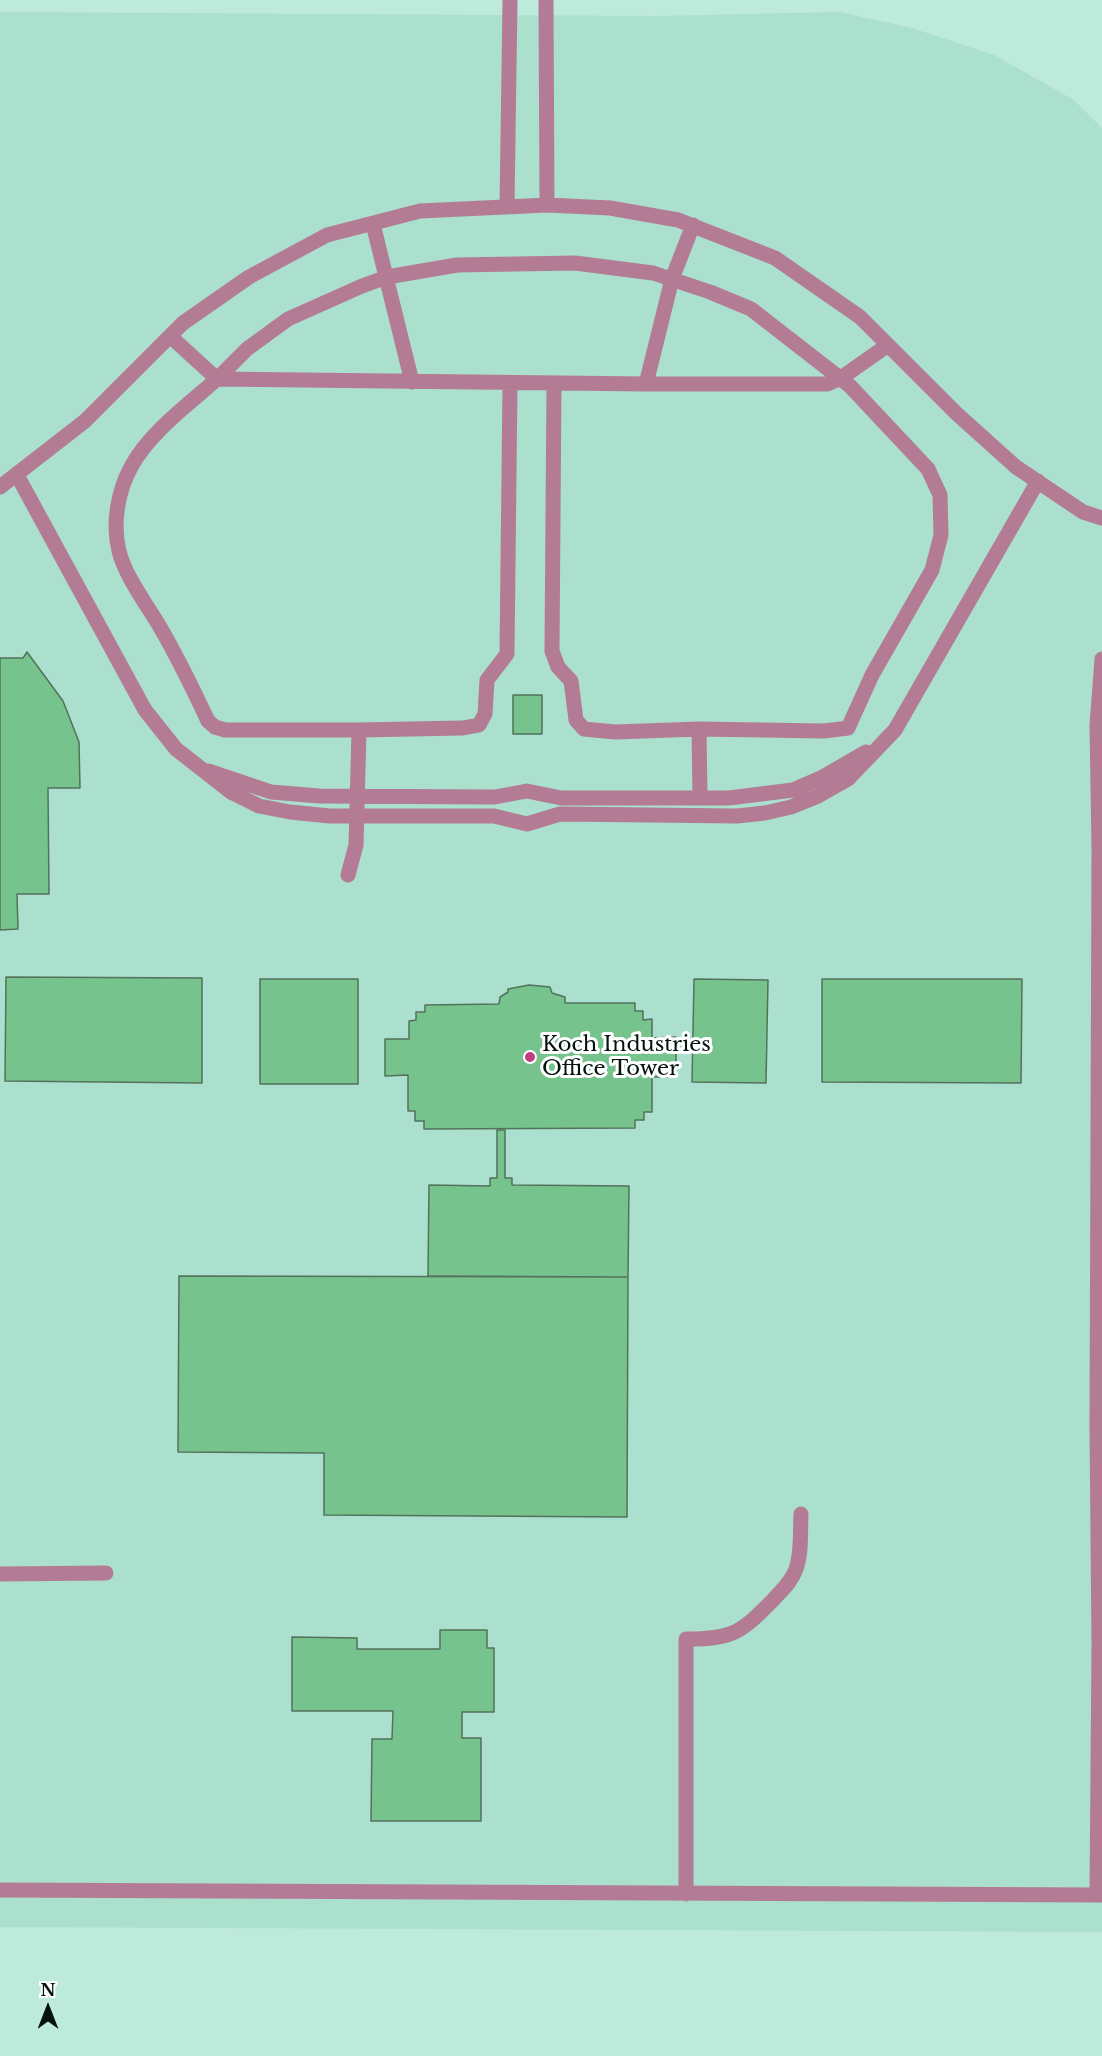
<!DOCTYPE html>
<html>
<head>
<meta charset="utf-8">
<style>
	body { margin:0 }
	#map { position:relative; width:1102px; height:2056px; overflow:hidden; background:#beeadb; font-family:"Libre Baskerville",serif }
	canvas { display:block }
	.north { position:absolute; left:18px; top:1978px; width:60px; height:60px; -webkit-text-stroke:4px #fff; paint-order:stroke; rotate:0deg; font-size:16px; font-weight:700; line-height:24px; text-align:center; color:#04130e }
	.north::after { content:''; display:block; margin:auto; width:21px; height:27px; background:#04130e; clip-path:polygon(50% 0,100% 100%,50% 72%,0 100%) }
</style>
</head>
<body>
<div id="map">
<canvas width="1102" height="2056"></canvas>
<div class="north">N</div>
</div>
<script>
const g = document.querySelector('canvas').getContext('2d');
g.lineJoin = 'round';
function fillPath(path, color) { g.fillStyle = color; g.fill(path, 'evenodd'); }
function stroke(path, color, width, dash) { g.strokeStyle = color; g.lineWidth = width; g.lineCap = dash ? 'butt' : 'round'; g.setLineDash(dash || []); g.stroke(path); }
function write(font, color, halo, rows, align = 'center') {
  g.font = font + ' "Libre Baskerville",serif'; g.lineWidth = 6; g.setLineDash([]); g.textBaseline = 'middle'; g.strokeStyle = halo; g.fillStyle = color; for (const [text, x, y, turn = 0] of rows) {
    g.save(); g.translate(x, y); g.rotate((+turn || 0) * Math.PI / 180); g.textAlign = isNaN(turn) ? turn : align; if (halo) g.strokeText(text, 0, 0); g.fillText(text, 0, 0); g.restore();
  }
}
fillPath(new Path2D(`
	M0 12 656 16 840 12 912 28 994 55 1074 100 1102 128V1932L0 1927Z`), '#abdfce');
const building = new Path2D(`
	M27 652 63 701 79 742 80 788H48L49 894H17L18 929 0 930V658H23Z
	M513 695H542V734H513Z
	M6 977 202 978V1083L5 1081Z
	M260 979H358V1084H260Z
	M694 979 768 980 766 1083 692 1082Z
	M822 979H1022L1021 1083 822 1082Z
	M529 985 550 987 552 993 565 997V1003H635V1011H643V1020L652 1019V1038L676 1037V1077H652V1112H644V1120H635V1128L424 1129V1121H415V1111H408V1075L385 1076V1039H409V1021L416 1020V1012H425V1005L499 1004 500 997 508 992V989Z
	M497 1130H505V1178H512V1185L629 1186 628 1277 428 1276 429 1185 490 1186V1178H497Z
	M179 1276 628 1277 627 1517 324 1515V1453L178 1452Z
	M440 1630H487V1648H494V1712H462V1738H481V1821H371L372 1739H392L393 1711H292V1637L357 1638V1649H440Z`);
fillPath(building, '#77c38d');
stroke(building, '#53725b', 1.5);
stroke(new Path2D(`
	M546 0 547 205
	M507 206 510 0
	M373 224 412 382
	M170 336 217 379C189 404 149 433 131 467 118 491 112 523 119 551 125 576 147 605 160 627 178 658 193 689 208 721L215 727 225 730H359L356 845 348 875
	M217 379 247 349 288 319 362 286 387 277 457 265 575 263 653 273 710 292 751 309 850 386 928 469 940 495 941 535 932 570 872 675 848 728 824 731 699 729 700 798
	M217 379 646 384H827L841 378 888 345
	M554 383 552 651 558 667 571 681 576 720 584 729 615 732 699 729
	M646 384 672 279 693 225
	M17 475 145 710 176 749 231 792 259 806 290 812 330 816H494L527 824 560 814 737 816 765 813 791 807 818 796 848 779 895 730 1038 481
	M0 487 85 421 183 323 249 277 327 235 420 211 547 205 610 208 678 220 775 258 860 317 957 414 1016 467 1083 512 1102 518
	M359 730 463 728 479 725 485 714 487 680 507 654 510 383
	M209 771 271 792 319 796 495 797 527 791 561 798H729L793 790 821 778 866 752
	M0 1574 106 1573
	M0 1890 1102 1895
	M686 1894V1639C735 1639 741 1632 774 1599 782 1590 792 1581 796 1569 802 1552 800 1532 801 1514
	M1097 1895 1099 1645 1097 1425 1099 848 1097 725 1102 659`), '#b47c94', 15);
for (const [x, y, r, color] of [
	[530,1057,6,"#c23e82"]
]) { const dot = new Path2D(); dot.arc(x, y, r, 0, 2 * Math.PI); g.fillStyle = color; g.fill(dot); stroke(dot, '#fff', 2); }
write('21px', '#04130e', '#fff', [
	["Koch Industries",542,1045],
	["Office Tower",542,1069]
], 'left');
</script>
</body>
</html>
